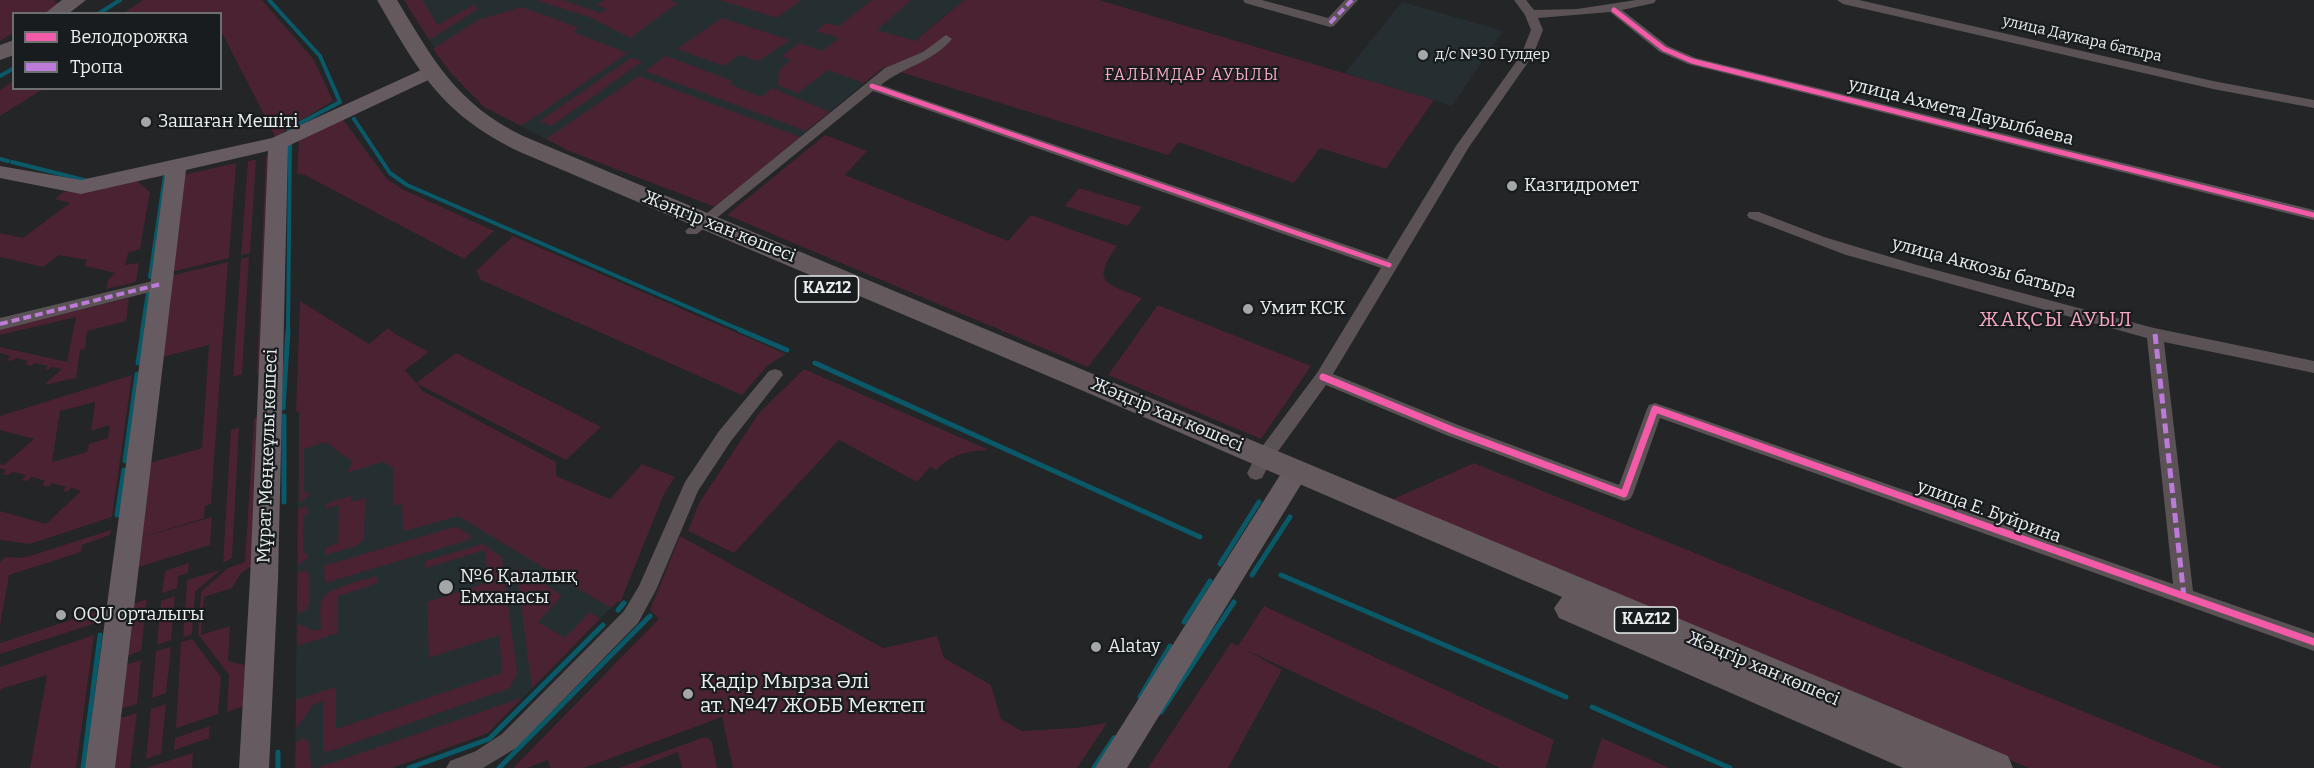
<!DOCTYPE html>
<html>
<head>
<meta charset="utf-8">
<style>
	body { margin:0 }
	#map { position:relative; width:2314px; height:768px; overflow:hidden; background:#232526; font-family:Bitter,serif }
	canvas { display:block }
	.legend { position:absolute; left:12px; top:12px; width:210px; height:78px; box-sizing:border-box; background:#181c1e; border:2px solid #6c7071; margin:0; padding:8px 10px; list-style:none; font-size:18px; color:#eaeded }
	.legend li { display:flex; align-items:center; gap:12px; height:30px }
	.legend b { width:30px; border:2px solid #6c7071 }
</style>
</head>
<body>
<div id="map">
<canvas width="2314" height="768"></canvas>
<ul class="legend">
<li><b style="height:8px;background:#f35aa7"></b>Велодорожка</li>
<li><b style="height:8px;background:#bd7bd9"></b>Тропа</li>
</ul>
</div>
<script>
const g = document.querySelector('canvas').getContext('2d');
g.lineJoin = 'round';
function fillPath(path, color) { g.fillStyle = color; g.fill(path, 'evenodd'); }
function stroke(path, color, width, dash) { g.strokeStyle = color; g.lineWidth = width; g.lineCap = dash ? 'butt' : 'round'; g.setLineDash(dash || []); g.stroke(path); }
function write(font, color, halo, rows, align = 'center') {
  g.font = font + ' Bitter,serif'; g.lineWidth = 4.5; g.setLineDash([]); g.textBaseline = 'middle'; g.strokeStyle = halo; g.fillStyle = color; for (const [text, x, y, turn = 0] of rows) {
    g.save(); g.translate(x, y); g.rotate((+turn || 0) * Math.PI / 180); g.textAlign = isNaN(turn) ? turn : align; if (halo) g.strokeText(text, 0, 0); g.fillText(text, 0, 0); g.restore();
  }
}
fillPath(new Path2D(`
	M404 0H964L715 207 569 151 484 107 449 71Z
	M1402 2 1503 31 1452 106 1345 73Z
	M299 412 618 601 488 733 392 768H295Z`), '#252f32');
fillPath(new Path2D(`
	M0 0H56L54 2 61 3 44 13 14 14 13 33 0 41Z
	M143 0H262L314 60 333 101 288 128 276 138 221 31 220 14H122Z
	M404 0H422L438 25 473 5 478 9 429 40Z
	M536 0H563L601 13 607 9 596 5 604 0H669L678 3 630 38 592 18Z
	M720 0H801L777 18Z
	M872 0H911L877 30 915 41 964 0H1099L1434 100 1386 169 1320 148 1294 183 1179 142 1168 155 884 67 864 83 828 70 798 93 778 85 779 70 791 60 782 56 799 43 823 51 839 38 816 31 826 23 839 26Z
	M522 7 579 28 573 32 628 53 521 126 484 107 449 71 433 49 478 20Z
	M722 18 790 40 758 61 739 55 724 66 677 49Z
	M666 56 733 81 729 84 761 97 772 88 830 112 806 131 645 71Z
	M631 58 643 61 551 126 540 121Z
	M639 76 800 137 715 207 569 151 546 139Z
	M13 81 14 88 43 89 0 116V90Z
	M342 118 387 179 402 189 494 231 464 259 305 175 297 174 299 140Z
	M825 135 867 151 845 175 1008 241 1031 215 1117 246C1090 284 1107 283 1142 298L1088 367 727 215Z
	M272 155 262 376 257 373 266 156Z
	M254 160H256L250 253 241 255 248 161Z
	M236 163 229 258 171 272 183 175Z
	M137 181 150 192 140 249 128 253 125 265 139 263 136 282 106 289 108 280 115 273 85 266 87 260 59 255 43 267 0 257V233L23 238 70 203 55 199 63 192H76Z
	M1079 188 1142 207 1128 226 1065 206Z
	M513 236 786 354 768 365 742 395 481 280 476 271Z
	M249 257 242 374 233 377 241 259Z
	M228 262 211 504 205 506 204 518 142 537 150 463 202 448 209 345 162 357 170 276Z
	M129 298 126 321 87 331 85 349 80 350 76 378 44 385 62 369 52 367 48 370 45 369 48 366 35 363 31 366 25 364 28 361 16 358 12 361 7 360 11 356 0 353V347L67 362 76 317 0 335V329Z
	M300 301 369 344 388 328 395 334 429 352 405 370 423 391 556 462V476L610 499 642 464 675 477 664 494 620 603 618 601 611 608 458 516 405 531 403 528 402 504 393 506V468L383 462 346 473 353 462 325 442 304 449V493L310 491 306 499 299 502V412L296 411Z
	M1158 305 1311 366 1261 439 1108 375Z
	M456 353 601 427 566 460 416 383Z
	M804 369 989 450C967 451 952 454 936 470L930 467 917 482 839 440 734 553 688 531 699 503 759 413Z
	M132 375 112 517 30 544 0 540V511L46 524 81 491 71 488 67 492 63 491 66 487 52 483 48 487 42 485 45 481 32 477 27 481 22 480 26 475 13 472 8 475 2 474 6 470 0 468V464L4 465 34 439 0 430V416ZM95 402 91 431 110 425 108 438 89 444 87 452 52 462 60 411Z
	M259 416 252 566 241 573 232 588 204 597 201 635 230 626 228 661 249 666 247 705 227 712 229 675 198 634 201 592 228 568 245 562 254 419Z
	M239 428 232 558 223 563 231 430Z
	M1474 463 2222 768H2029L1389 501Z
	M351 496V502L365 498 364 540 357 546 326 555 325 548 338 543 339 505 325 509V506L330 502Z
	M306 507 308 508V514L303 516V554L308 553V558L298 565V509Z
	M212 517 210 545 135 568 139 538Z
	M454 527 459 528 472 536 468 540 325 583 324 566Z
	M111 530 110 535 82 545 81 552 9 575 0 626V562L5 557 21 558 33 555Z
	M680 536 883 648 937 636 944 658 991 685 1001 719 1022 731 1075 728 1107 723 1077 768H733L722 717 584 768H550L548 760 527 768H513L659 619 650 610Z
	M482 544 502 557 517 673 510 688 330 751 326 752 323 749V701L314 704 296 728V700L336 687V729L502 673 499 635 429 658 427 602 488 582 485 550 426 568 425 561Z
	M189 563 188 573 178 576 177 588 162 593 165 571Z
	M520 569H524L562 596 538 622 565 638 590 612 600 619 532 688 517 575Z
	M220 570 195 592 192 634 183 638 187 580Z
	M306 571 309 574 310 603 306 610 298 613V572Z
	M377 576 378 583 338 596V633L297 646 298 624 314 631 321 629C321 620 319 609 322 600 325 588 365 580 377 576Z
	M175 596 171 640 157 645 161 601Z
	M147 599 141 651 124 657 130 605Z
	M1264 606 1554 740 1546 768H1500L1246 650 1282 670 1228 768H1148L1231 643 1238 646Z
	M98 611 96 623 0 654V643Z
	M94 635 76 768H30L47 675 1 689 0 693V667Z
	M192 639 221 677 218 714 176 728 181 642Z
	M171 647 166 693 152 698 156 651Z
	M141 660 137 704 117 710 122 666Z
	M522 698 488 733 392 768H317Z
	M166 704 161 754 146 759 151 709Z
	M137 713 130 768H111L117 719Z
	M210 726 209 738 174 750 175 738Z
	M702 738H708L712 742 717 768H682L678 752 638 768H619Z
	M1602 738 1669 768H1592Z
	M303 739 309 741 311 768H295L296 742Z
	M193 753 192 768H146Z`), '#4a2232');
stroke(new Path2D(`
	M269 0 320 56 340 102 289 129V133
	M98 14 120 0
	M0 76 14 68
	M354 119 390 173 407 185 743 331
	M0 159 8 161
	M12 162 88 181
	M150 277 165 175
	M142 331 148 292
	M288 331 290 145`), '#095969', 4);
stroke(new Path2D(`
	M740 330 787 350
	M138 363 143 330
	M815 363 1200 537
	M283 408 288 330
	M284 416V502
	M125 461 137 374
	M117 515 124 470
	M1220 564 1259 502
	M1252 575 1290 517
	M1281 575 1566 697
	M618 610 624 603
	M1184 622 1210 581
	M1140 697 1170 646
	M1592 707 1730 768
	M1161 712 1234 602
	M278 752V768
	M83 768 100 635
	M409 768 489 739 603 625
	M499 768 650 616
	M1094 768 1114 738`), '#095969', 5);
fillPath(new Path2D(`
	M1243 0H1262L1328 18 1345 0H1358L1334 26 1330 27 1245 3Z
	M1514 0H1526L1534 10 1577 9 1636 0H1656L1654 3 1622 10 1668 46 1696 58 2314 210V220L1688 64 1660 52 1610 12 1538 18 1543 30 1533 55 1469 147 1333 374 1458 425 1619 485 1647 409 1649 405 1655 403 2173 584 2147 338 1846 255 1749 218 1747 215 1749 212H1759L1824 237 1917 265 2154 328 2314 361V373L2164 342 2193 591 2314 633V651L1660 418 1633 494 1630 499 1624 501 1446 435 1326 385 1271 461 1262 478 1256 480 1250 478 1247 473 1258 452 1317 373 1381 268 873 91 697 234H687L685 231 885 68 923 52 946 35 952 39C933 62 903 67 881 85L1387 259 1456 146 1521 55 1531 30 1525 15Z
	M1837 0H1859L2213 81 2314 100V108L2213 89 1843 4Z
	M161 279 166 280 169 284 166 288 0 330V318Z
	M775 369 781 371 783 375 731 441 698 491 656 590 638 623 516 748 483 768H446L450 761 476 751 502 734 624 611 639 586 685 482 719 431 769 371Z`), '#5a5255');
fillPath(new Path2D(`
	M432 65 439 67 441 71 439 75 288 146 278 579 269 768H239L250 579 268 151 186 170 115 768H85L165 175 81 194 0 178V166L81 180 272 138Z
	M1296 461 1305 464 1309 471 1305 478 1127 768H1095L1287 464Z`), '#665b60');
fillPath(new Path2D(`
	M62 0H86L68 14H44Z
	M377 0H397C434 61 456 103 523 136L2008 756 2013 768H1903L1559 618 1554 608 1562 597 1081 390 520 152C441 114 419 72 377 0Z
	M14 40V55L0 60V45Z`), '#645a5d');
stroke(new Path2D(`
	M1330 23 1352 0
	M0 324 161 284`), '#bd7bd9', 4, [8, 4]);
stroke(new Path2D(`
	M2155 334 2184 597`), '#bd7bd9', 5, [10, 5]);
stroke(new Path2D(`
	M1614 10 1664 49 1692 61 2314 215
	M872 86 1389 265`), '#f35aa7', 5);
stroke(new Path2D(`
	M1323 377 1452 430 1624 494 1655 409 2314 642`), '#f35aa7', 7);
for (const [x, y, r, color] of [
	[1423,55,6,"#a4a7a7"],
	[146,122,6,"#a4a7a7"],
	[1512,186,6,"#a4a7a7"],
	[1248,309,6,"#a4a7a7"],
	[446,587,8,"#a4a7a7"],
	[61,615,6,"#a4a7a7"],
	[1096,647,6,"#a4a7a7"],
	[688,694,6,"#a4a7a7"]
]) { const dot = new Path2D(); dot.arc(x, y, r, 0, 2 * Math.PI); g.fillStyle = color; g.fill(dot); stroke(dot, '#181c1e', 2); }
write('15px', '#eaeded', '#181c1e', [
	["улица Даукара батыра",2082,39,13]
]);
write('15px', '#eaeded', '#181c1e', [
	["д/с №30 Гулдер",1435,55]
], 'left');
g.letterSpacing = '1.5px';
write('16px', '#f7a7c3', '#181c1e', [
	["ҒАЛЫМДАР АУЫЛЫ",1192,76]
]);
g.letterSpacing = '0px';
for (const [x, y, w] of [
	[827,289,63],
	[1646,620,63]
]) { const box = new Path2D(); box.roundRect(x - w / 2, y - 13, w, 26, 4.5); g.fillStyle = '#181c1e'; g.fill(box); stroke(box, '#eaeded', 1.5); }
write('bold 16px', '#eaeded', null, [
	["KAZ12",827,289],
	["KAZ12",1646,620]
]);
write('18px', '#eaeded', '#181c1e', [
	["улица Ахмета Дауылбаева",1961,112,14],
	["Жәңгір хан көшесі",719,227,22],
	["улица Аккозы батыра",1984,268,15],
	["Жәңгір хан көшесі",1167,415,23],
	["Мұрат Мөңкеұлы көшесі",268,456,-88],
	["улица Е. Буйрина",1989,512,20],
	["Жәңгір хан көшесі",1763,669,23]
]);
write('18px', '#eaeded', '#181c1e', [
	["Зашаған Мешіті",158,122],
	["Казгидромет",1524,186],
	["Умит КСК",1260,309],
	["№6 Қалалық",460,577],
	["Емханасы",460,598],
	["OQU орталыгы",73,615],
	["Alatay",1108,647]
], 'left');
g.letterSpacing = '1.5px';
write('20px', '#f7a7c3', '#181c1e', [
	["ЖАҚСЫ АУЫЛ",2056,320]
]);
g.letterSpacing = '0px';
write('21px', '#eaeded', '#181c1e', [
	["Қадір Мырза Әлі",700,682],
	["ат. №47 ЖОББ Мектеп",700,706]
], 'left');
</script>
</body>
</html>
